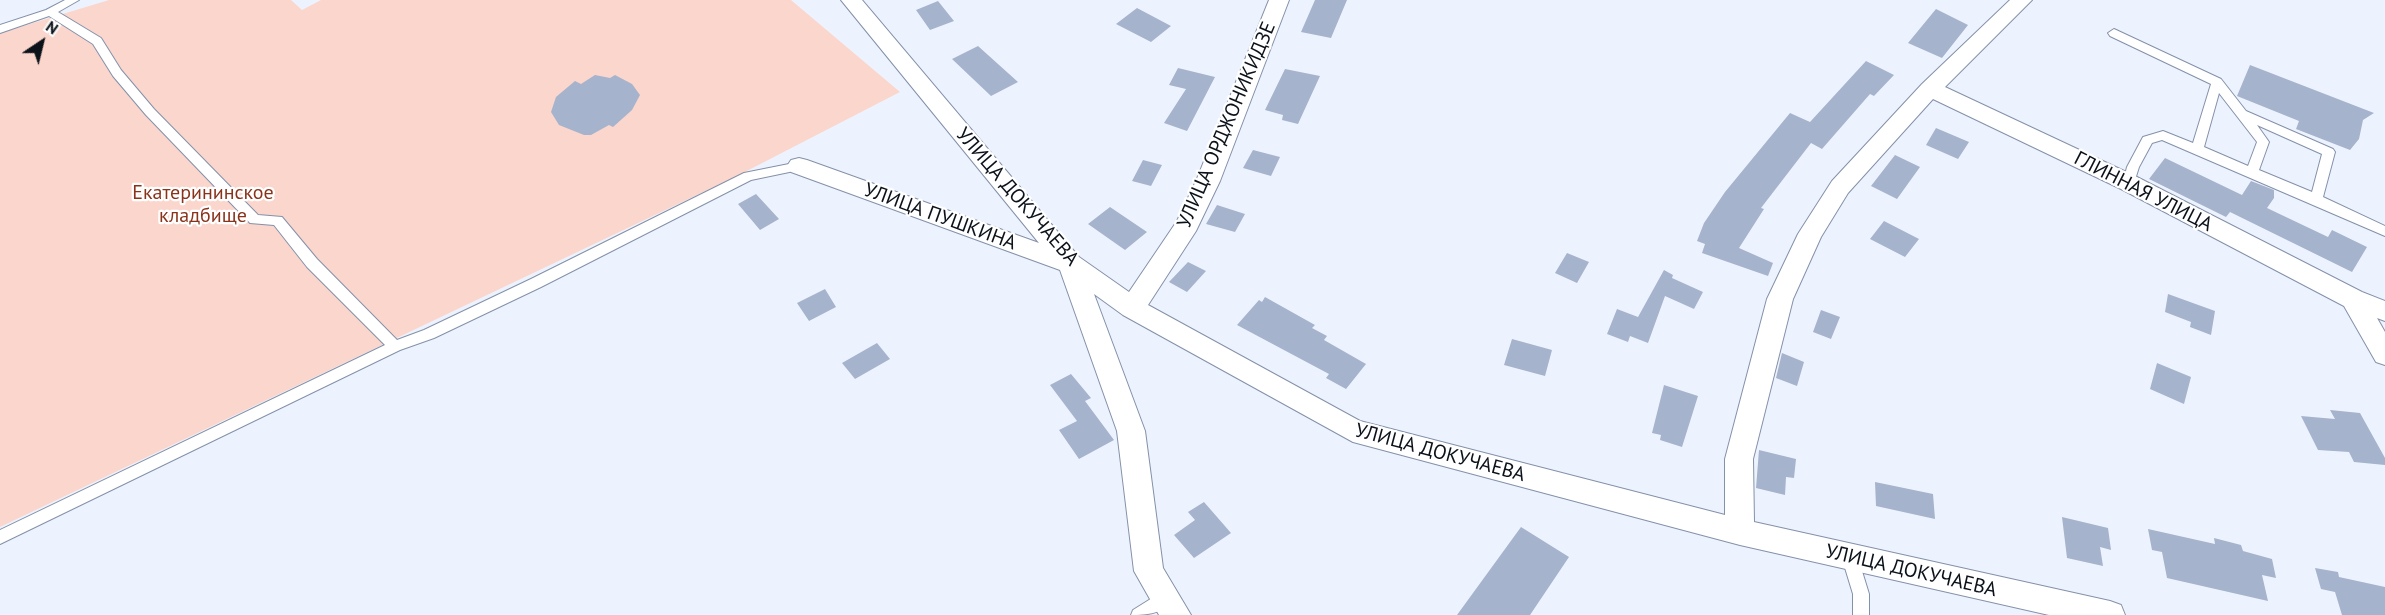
<!DOCTYPE html>
<html>
<head>
<meta charset="utf-8">
<style>
	body { margin:0 }
	#map { position:relative; width:2385px; height:615px; overflow:hidden; background:#edf3fe; font-family:"PT Sans",sans-serif }
	canvas { display:block }
	.north { position:absolute; left:12px; top:12px; width:60px; height:60px; -webkit-text-stroke:4px #fff; paint-order:stroke; rotate:35deg; font-size:16px; font-weight:700; line-height:24px; text-align:center; color:#0c121a }
	.north::after { content:''; display:block; margin:auto; width:21px; height:27px; background:#0c121a; clip-path:polygon(50% 0,100% 100%,50% 72%,0 100%) }
</style>
</head>
<body>
<div id="map">
<canvas width="2385" height="615"></canvas>
<div class="north">N</div>
</div>
<script>
const g = document.querySelector('canvas').getContext('2d');
g.lineJoin = 'round';
function fillPath(path, color) { g.fillStyle = color; g.fill(path, 'evenodd'); }
function stroke(path, color, width, dash) { g.strokeStyle = color; g.lineWidth = width; g.lineCap = dash ? 'butt' : 'round'; g.setLineDash(dash || []); g.stroke(path); }
function write(font, color, halo, rows, align = 'center') {
  g.font = font + ' "PT Sans",sans-serif'; g.lineWidth = 4.5; g.setLineDash([]); g.textBaseline = 'middle'; g.strokeStyle = halo; g.fillStyle = color; for (const [text, x, y, turn = 0] of rows) {
    g.save(); g.translate(x, y); g.rotate((+turn || 0) * Math.PI / 180); g.textAlign = isNaN(turn) ? turn : align; if (halo) g.strokeText(text, 0, 0); g.fillText(text, 0, 0); g.restore();
  }
}
fillPath(new Path2D(`
	M109 0H291L302 10 321 0H791L900 92 739 175 0 527V33Z`), '#fbd6cc');
fillPath(new Path2D(`
	M1315 0H1347L1331 38 1301 32Z
	M938 1 954 21 930 30 916 10Z
	M1137 8 1171 26 1151 42 1116 24Z
	M1936 9 1968 25 1942 58 1908 43Z
	M978 46 1018 82 991 96 952 59Z
	M1866 61 1894 75 1874 96 1870 94 1822 149 1811 143 1761 208 1764 209 1739 248 1773 263 1768 276 1702 253 1705 244 1697 241 1704 223 1725 192 1790 113 1810 122Z
	M2250 65 2374 113 2363 120 2359 139 2350 150 2296 129 2299 121 2237 96Z
	M1178 68 1215 77 1187 131 1164 123 1186 89 1169 85Z
	M1285 69 1320 76 1298 124 1282 120 1283 115 1265 110Z
	M595 75 610 78 615 75 632 84 640 95 632 110 613 127 609 125 591 135H584L559 125 551 112 556 97 575 81 581 84Z
	M1936 128 1969 142 1958 159 1926 145Z
	M1253 150 1280 157 1271 176 1243 168Z
	M1895 155 1920 167 1897 199 1871 186Z
	M2165 158 2242 195 2251 181 2274 190V198L2267 208 2328 237 2332 230 2367 247 2352 272 2230 212 2226 217 2149 179Z
	M1143 160 1162 165 1151 186 1132 181Z
	M756 194 779 219 760 230 738 204Z
	M1217 205 1245 214 1235 232 1206 224Z
	M1110 207 1147 232 1125 250 1088 224Z
	M1884 221 1919 239 1905 257 1870 239Z
	M1567 253 1589 262 1577 283 1555 273Z
	M1188 262 1206 271 1187 292 1169 282Z
	M1664 270 1673 275 1672 278 1703 292 1694 309 1665 296 1648 343 1630 336 1628 342 1607 334 1617 309 1638 317Z
	M825 289 836 307 809 321 797 303Z
	M2168 294 2215 311 2211 335 2190 327 2191 322 2165 312Z
	M1265 297 1315 325 1312 328 1327 336 1324 340 1366 364 1346 389 1326 378 1329 374 1237 325 1259 300 1262 302Z
	M1821 310 1840 317 1831 339 1813 332Z
	M1512 339 1552 350 1545 376 1504 365Z
	M877 343 890 359 855 379 842 363Z
	M1782 353 1804 362 1797 386 1776 378Z
	M2157 363 2191 377 2184 404 2150 389Z
	M1071 374 1091 398 1085 401 1114 440 1079 459 1059 430 1077 421 1050 385Z
	M1664 385 1698 396 1682 447 1660 440 1661 435 1652 433Z
	M2330 410 2360 413 2385 458V465L2354 462 2349 452 2318 450 2301 416 2335 419Z
	M1759 450 1796 459 1794 478 1786 477 1785 495 1756 488Z
	M1875 482 1933 494 1935 519 1876 506Z
	M1204 502 1231 533 1194 558 1174 535 1195 520 1188 512Z
	M2062 517 2108 528 2111 550 2100 547 2103 566 2067 558Z
	M1521 527 1569 557 1530 615H1457Z
	M2148 529 2215 544 2214 538 2241 545 2243 551 2272 559 2276 578 2262 575 2268 601 2167 578 2162 552 2152 550Z
	M2315 568 2338 572 2339 577 2385 587V615H2342L2335 592 2321 589Z`), '#a5b3cc');
const service = new Path2D(`
	M65 0H79L58 12 101 38 121 70 154 109 258 215 282 217 317 259 397 340 424 330 531 279 744 173 799 162 805 166 799 170 751 180 541 287 434 338 400 350 0 544V530L385 345 307 267 274 225 250 223 146 115 113 76 93 44 49 16 0 33V25L46 10Z
	M2114 29 2221 79 2246 111 2333 149 2335 152 2323 197 2385 226V236L2162 140 2152 143 2139 167 2133 186H2125L2123 183 2127 167 2143 137 2163 131 2193 143 2211 84 2110 36 2108 33ZM2219 93 2257 142 2248 166 2204 147ZM2257 125 2322 154 2312 192 2259 170 2269 142Z
	M1850 551 1856 553 1858 558 1869 594V615H1853V594L1842 558 1844 553Z
	M1165 590 1171 592 1173 597C1165 614 1147 615 1131 615L1133 610Z`);
const minor = new Path2D(`
	M841 0H862L1079 257 1129 292 1177 221 1196 181 1269 0H1289L1220 181 1196 231 1148 305 1360 421 1725 515V459L1767 299 1798 234 1832 181 1922 84 2010 0H2032L1945 87 2137 177 2362 292 2385 301V321L2377 318 2385 332V365L2376 362 2344 306 2121 189 1933 99 1848 193 1821 237 1793 299 1753 459 1754 522 2110 601 2121 605 2125 615H2049L1740 545 1353 442 1123 315 1094 294 1145 431 1163 568 1191 615H1159L1134 571 1117 431 1060 270 791 172 787 166 791 160 799 158 807 160 1039 243Z`);
stroke(service, '#8391a9', 2);
stroke(minor, '#8391a9', 2);
fillPath(service, '#fff');
fillPath(minor, '#fff');
write('20px', '#0c121a', '#fff', [
	["УЛИЦА ОРДЖОНИКИДЗЕ",1227,125,-67],
	["ГЛИННАЯ УЛИЦА",2143,192,27],
	["УЛИЦА ДОКУЧАЕВА",1017,197,49],
	["УЛИЦА ПУШКИНА",940,217,20],
	["УЛИЦА ДОКУЧАЕВА",1440,453,15],
	["УЛИЦА ДОКУЧАЕВА",1911,571,13]
]);
write('20px', '#89331b', '#fff', [
	["Екатерининское",203,193],
	["кладбище",203,216]
]);
</script>
</body>
</html>
